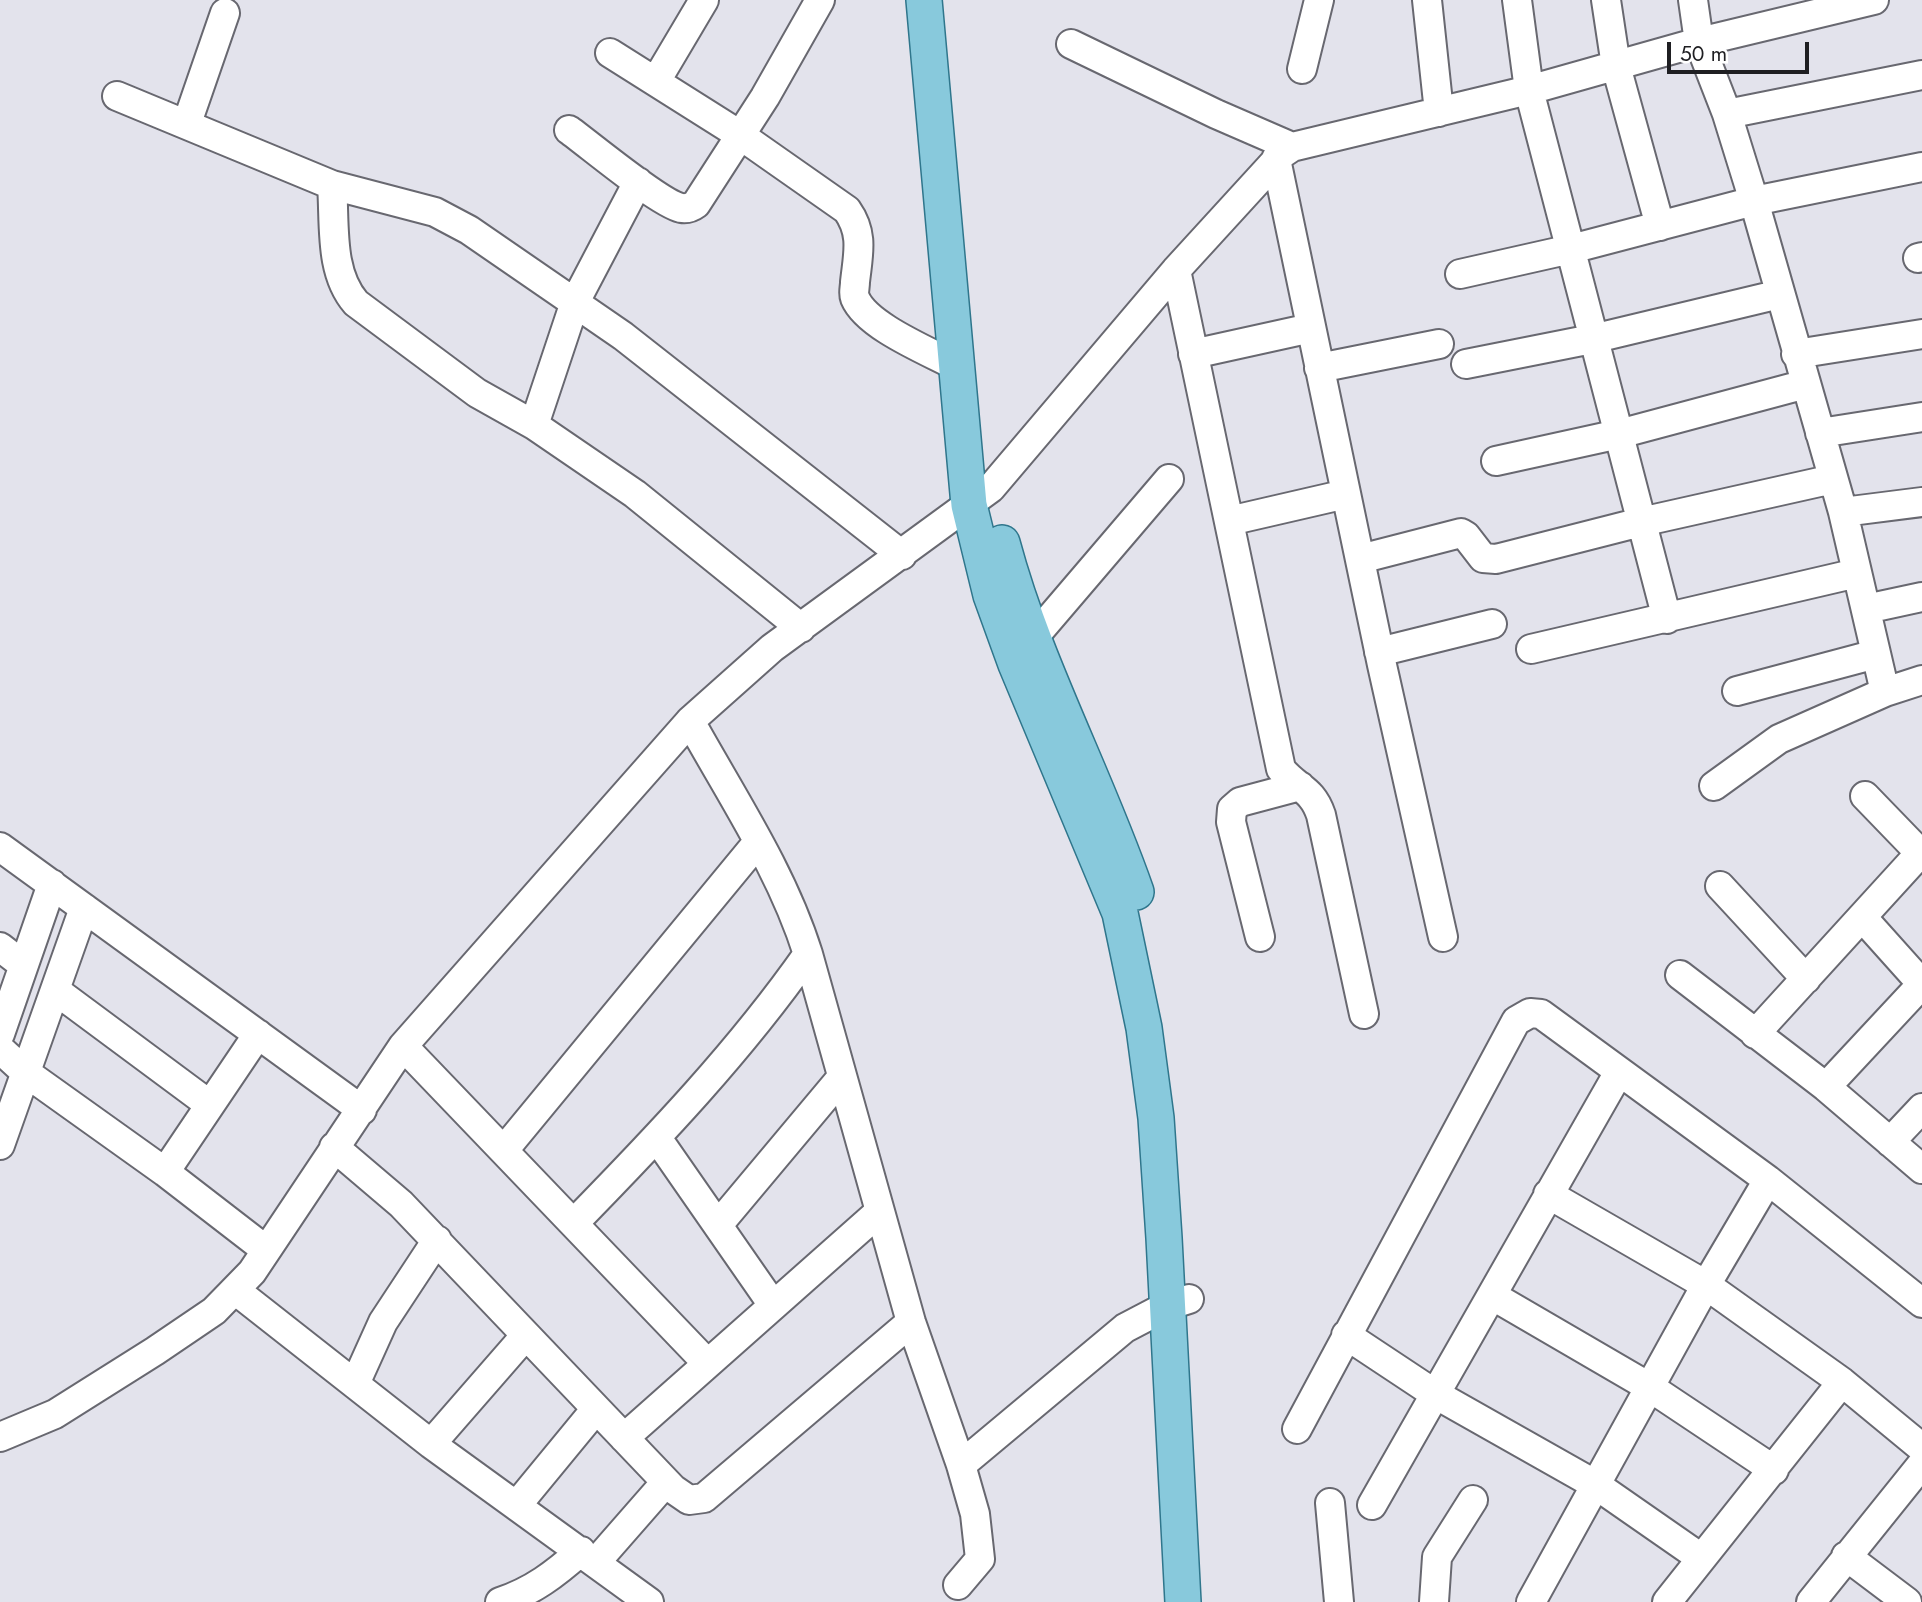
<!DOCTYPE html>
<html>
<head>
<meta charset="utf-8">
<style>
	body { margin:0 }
	#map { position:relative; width:1922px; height:1602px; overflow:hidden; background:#e3e3ec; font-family:Jost,sans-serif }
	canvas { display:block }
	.scale { position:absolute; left:1667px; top:42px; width:142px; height:32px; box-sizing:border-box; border:4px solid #1f1f22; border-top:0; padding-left:9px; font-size:21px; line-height:24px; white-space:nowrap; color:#1f1f22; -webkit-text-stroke:5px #fff; paint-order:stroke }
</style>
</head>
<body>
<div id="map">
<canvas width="1922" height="1602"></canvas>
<div class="scale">50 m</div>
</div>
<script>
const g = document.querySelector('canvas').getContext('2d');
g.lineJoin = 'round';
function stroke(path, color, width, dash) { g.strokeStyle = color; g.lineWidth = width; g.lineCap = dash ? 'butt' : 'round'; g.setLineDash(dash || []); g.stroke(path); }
const minor = new Path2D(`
	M1427 0 1439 112
	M1517 0 1529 90 1667 619
	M1606 0 1616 66 1660 226
	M1693 0 1699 42 1727 114 1754 201 1843 512 1885 692
	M1071 44 1216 114 1292 147
	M610 53 740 135 847 210C864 234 858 254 855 282 855 288 853 293 855 298 867 327 931 352 958 367
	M1302 69 1319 0
	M656 81 704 0
	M117 96 332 185 435 212 469 230 623 336 902 555
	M1727 114 1922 75
	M187 123 225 13
	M569 130C591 146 659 203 681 208 687 209 692 207 696 204L765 97 820 0
	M1276 159 1382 665 1443 937
	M332 185C335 224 329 272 356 303L477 393 534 425 635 494 801 628
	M1918 258 1922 257
	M1176 270 1281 769C1297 789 1312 788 1321 815L1364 1014
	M1460 274 1571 249 1754 201 1922 167
	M1193 354 1311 328
	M1796 354 1922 334
	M1466 364 1592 339 1780 294
	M1319 368 1439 344
	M534 425 575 302 638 182
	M1820 433 1922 417
	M1496 461 1619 434 1806 384
	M1843 512 1922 502
	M1229 521 1346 494
	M1360 559 1461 533 1466 536 1483 558 1496 559 1641 522 1833 479
	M1866 609 1922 597
	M1034 637 1169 479
	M1531 649 1857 573
	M1379 652 1492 624
	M1737 691 1876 654
	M690 721C732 797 782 871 808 954L911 1322 961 1465 975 1514 980 1559 958 1585
	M1714 786 1779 739 1885 692 1922 680
	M1865 796 1922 855
	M0 847 362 1110
	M1720 886 1806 979
	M1862 917 1922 984
	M1260 937 1231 822 1232 809 1240 802 1300 786
	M0 947 22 964
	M1680 975 1826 1087 1922 1169
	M55 990 210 1105
	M0 1034 52 884
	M1755 1034 1922 851
	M403 1046 707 1363
	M0 1049 25 1072 165 1172 266 1250
	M1826 1087 1922 984
	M657 1138 773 1305
	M1890 1142 1922 1108
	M0 1145 84 908
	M334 1147 401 1204 673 1489 689 1500 704 1498 911 1322
	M504 1150 758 842
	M165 1172 258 1034
	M1548 1194 1706 1285 1842 1382 1922 1448
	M574 1223C657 1138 740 1051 808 954
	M718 1225 842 1077
	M235 1290 431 1444 649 1602
	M1493 1296 1651 1388 1774 1470
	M1346 1335 1435 1394 1596 1485 1701 1558
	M355 1384 383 1322 437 1240
	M1297 1429 1516 1021 1530 1013 1541 1014 1768 1180 1922 1303
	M0 1437 55 1414 155 1351 214 1311 252 1272 403 1046 690 721 772 648 991 488 1176 270 1283 153 1292 147 1529 90 1699 42 1874 0
	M624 1438 879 1212
	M431 1444 526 1335
	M961 1465 1125 1328 1167 1306 1189 1299
	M1330 1503 1339 1602
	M517 1505 596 1409
	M1372 1505 1619 1072
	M1846 1556 1907 1602
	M596 1562 666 1482
	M500 1602C533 1591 555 1574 581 1551
	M1434 1602 1437 1557 1473 1500
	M1531 1602 1706 1285 1768 1180
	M1667 1602 1842 1382
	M1811 1602 1922 1464`);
const major = new Path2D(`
	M924 0 969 505 991 595 1016 664 1120 913 1144 1028 1156 1118 1164 1238 1183 1602
	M1002 543C1034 663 1095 774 1136 892`);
stroke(minor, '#686870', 32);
stroke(major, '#2f768c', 38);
stroke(minor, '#fff', 28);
stroke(major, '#88c9dc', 35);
</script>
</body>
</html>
